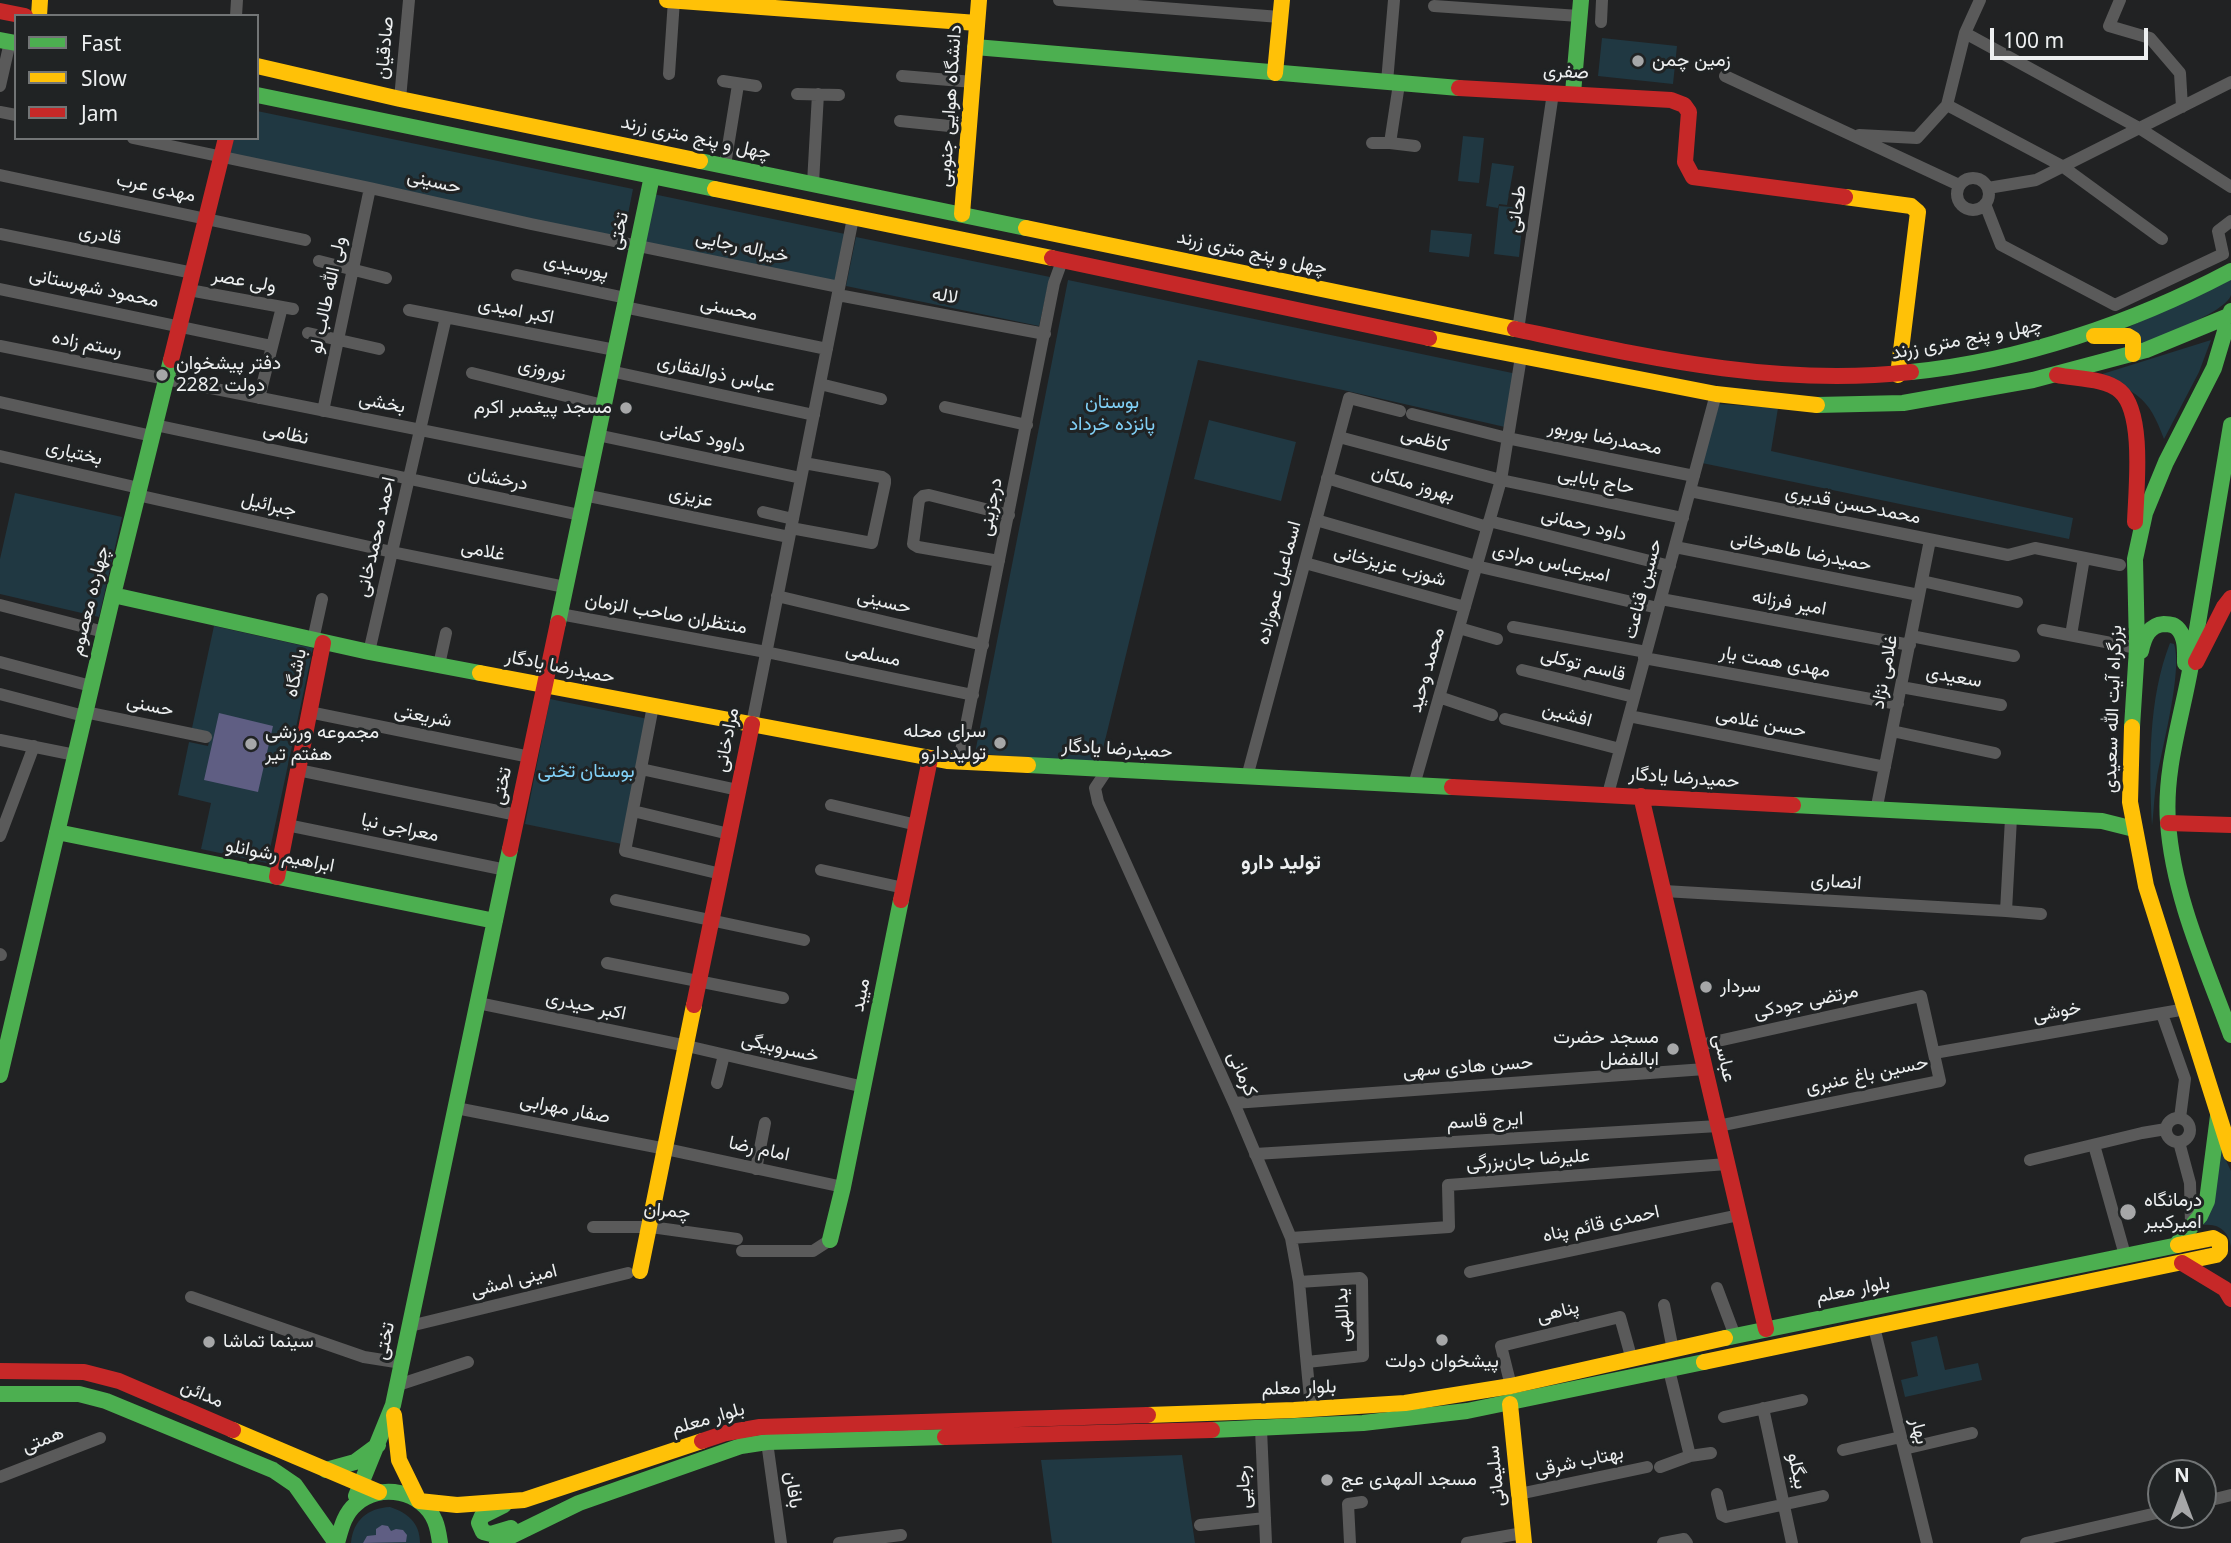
<!DOCTYPE html>
<html>
<head>
<meta charset="utf-8">
<style>
	body { margin:0 }
	#map { position:relative; width:2231px; height:1543px; overflow:hidden; background:#212223; font-family:"Noto Sans",sans-serif }
	canvas { display:block }
	.legend { position:absolute; left:14px; top:14px; width:245px; height:126px; box-sizing:border-box; background:#202324; border:2px solid #727576; margin:0; padding:9px 12px; list-style:none; font-size:21px; color:#edeff0 }
	.legend li { display:flex; align-items:center; gap:14px; height:35px }
	.legend b { width:35px; border:2px solid #727576 }
	.north { position:absolute; left:2147px; top:1459px; width:70px; height:70px; box-sizing:border-box; background:#202324; border:2px solid #727576; border-radius:50%; rotate:0deg; font-size:19px; font-weight:700; line-height:28px; text-align:center; color:#edeff0 }
	.north::after { content:''; display:block; margin:auto; width:24px; height:32px; background:#a6a7a8; clip-path:polygon(50% 0,100% 100%,50% 72%,0 100%) }
	.scale { position:absolute; left:1990px; top:28px; width:158px; height:32px; box-sizing:border-box; border:4px solid #edeff0; border-top:0; padding-left:9px; font-size:21px; line-height:24px; white-space:nowrap; color:#edeff0; -webkit-text-stroke:5px #202324; paint-order:stroke }
</style>
</head>
<body>
<div id="map">
<canvas width="2231" height="1543"></canvas>
<ul class="legend">
<li><b style="height:9px;background:#4caf50"></b>Fast</li>
<li><b style="height:9px;background:#ffc107"></b>Slow</li>
<li><b style="height:9px;background:#c62828"></b>Jam</li>
</ul>
<div class="north">N</div>
<div class="scale">100 m</div>
</div>
<script>
const g = document.querySelector('canvas').getContext('2d');
g.lineJoin = 'round';
function fillPath(path, color) { g.fillStyle = color; g.fill(path, 'evenodd'); }
function stroke(path, color, width, dash) { g.strokeStyle = color; g.lineWidth = width; g.lineCap = dash ? 'butt' : 'round'; g.setLineDash(dash || []); g.stroke(path); }
function write(font, color, halo, rows, align = 'center') {
  g.font = font + ' "Noto Sans",Vazirmatn,sans-serif'; g.lineWidth = 6; g.setLineDash([]); g.textBaseline = 'middle'; g.strokeStyle = halo; g.fillStyle = color; for (const [text, x, y, turn = 0] of rows) {
    g.save(); g.translate(x, y); g.rotate((+turn || 0) * Math.PI / 180); g.textAlign = isNaN(turn) ? turn : align; if (halo) g.strokeText(text, 0, 0); g.fillText(text, 0, 0); g.restore();
  }
}
fillPath(new Path2D(`
	M1602 38 1677 46 1673 84 1598 76Z
	M257 111 633 189 623 239 230 155 228 138H257Z
	M1463 136 1484 138 1479 183 1458 181Z
	M1492 163 1514 166 1507 205 1499 204 1498 208 1486 206Z
	M653 194 845 234 834 284 643 244Z
	M1499 206 1524 208 1519 257 1494 254Z
	M1431 230 1472 234 1469 257 1429 252Z
	M856 237 1050 277 1039 326 846 286Z
	M2231 278C2231 283 2231 290 2231 295 2225 313 2160 336 2142 344L2129 327Z
	M1068 280 1517 374 1505 427 1343 390 1198 360 1099 765 975 753Z
	M2211 340 2199 372 2164 439C2148 395 2136 392 2096 376Z
	M1719 404 1778 408 1771 451 2073 518 2069 539 1702 463Z
	M1209 420 1296 442 1281 501 1194 479Z
	M15 493 122 517 99 617 0 594V559Z
	M214 626 313 648 267 863 201 849 211 803 178 795 189 742 208 746 211 733 192 728Z
	M2170 643 2174 644C2183 670 2162 748 2157 778 2154 794 2154 810 2152 826 2149 767 2148 699 2170 643Z
	M550 699 648 719 622 844 525 824Z
	M2219 1146 2231 1171V1247C2229 1232 2219 1223 2204 1225Z
	M1937 1336 1945 1370 1978 1363 1982 1380 1905 1397 1901 1380 1918 1376 1911 1342Z
	M1182 1455 1195 1543H1052L1041 1460Z
	M390 1507C408 1513 420 1523 420 1543H351C353 1520 368 1508 390 1507Z`), '#203842');
fillPath(new Path2D(`
	M219 713 273 726 258 792 204 780Z
	M382 1525 388 1526 391 1531 396 1529 403 1530 407 1535 406 1542 363 1543 367 1536 376 1535V1529Z`), '#5f5e83');
stroke(new Path2D(`
	M1059 0 1280 17
	M2120 0 2109 26 2150 38 2180 73 2182 107
	M1434 6 1579 16
	M236 16 237 0
	M1601 22 1602 0
	M1965 33 2139 128 2231 187
	M669 74 674 0
	M902 76 973 82
	M1725 76 1959 185
	M723 81 756 86
	M1387 82 1394 0
	M0 86 10 42
	M797 94 839 95
	M400 99 409 0
	M1947 105 2062 166 2162 239
	M0 112 16 115
	M900 121 969 128
	M1859 135 1917 138 1947 105 1965 33 1980 0
	M133 138 370 188 531 224 839 287
	M1372 143H1390L1399 84
	M1390 143 1415 146
	M725 165 738 85
	M0 175 305 240
	M1957 194a16 16 0 1 1 32 0a16 16 0 1 1-32 0Z
	M813 183 818 94
	M1988 188 2036 180 2231 82
	M1985 204 2001 245 2115 305 2223 254 2218 231 2231 221
	M0 234 193 273
	M319 261 386 278
	M517 275 626 298
	M0 289 272 346
	M189 290 293 309
	M838 295 1045 334
	M624 307 827 349
	M409 310 615 350
	M1518 330 1553 93
	M308 333 379 349
	M0 346 591 464
	M610 371 814 415
	M472 373 603 405
	M820 384 881 399
	M259 398 282 307
	M0 402 152 436
	M945 407 1027 425
	M323 411 370 188
	M1412 414 1507 438 1694 476
	M155 425 580 515
	M597 435 801 478
	M1339 437 1501 480 1683 518
	M0 456 139 488
	M1327 478 1487 527
	M1690 491 2008 555 2035 548 2120 565
	M137 495 392 552 565 587
	M584 495 789 537
	M763 512 793 519
	M1316 520 1476 566 1658 608
	M1489 521 1670 566
	M791 528 872 543 885 483V479L882 477 804 463
	M1675 547 1919 595
	M999 561 918 547 913 544 919 500 923 496 929 495 1009 515
	M1305 563 1465 607
	M1922 581 2017 602
	M777 596 983 645
	M1661 599 1910 645
	M0 605 104 632
	M560 614 766 652 973 695
	M1513 627 1646 652
	M1459 628 1497 639
	M2043 630 2137 648
	M2071 635 2084 558
	M1911 636 2014 656
	M313 640 322 599
	M369 652 446 317
	M1644 658 1898 704
	M0 662 91 686
	M439 665 446 633
	M1522 670 1634 697
	M1901 687 2001 705
	M0 694 84 716
	M1439 697 1492 715
	M653 706 625 851 721 874
	M85 712 206 737
	M309 712 530 757
	M1629 716 1885 767
	M1505 719 1620 749
	M752 724 853 218
	M1892 731 1995 753
	M0 740 75 755
	M959 761 1054 283 1062 261
	M641 769 738 790
	M298 770 517 815
	M1107 770 1095 788 1098 802 1234 1103 1291 1238 1299 1282 1311 1409
	M1247 777 1349 398 1400 411
	M1414 785 1501 480 1521 357
	M1608 794 1716 394
	M831 805 917 825
	M633 811 729 834
	M1876 811 1930 540
	M287 825 506 870
	M0 836 34 746
	M821 870 904 888
	M1664 891 2006 911 2011 818
	M616 900 804 940
	M2006 911 2041 914
	M0 954 1 955
	M607 963 783 998
	M478 1003 687 1046 864 1087
	M2162 1014 2185 1079 2180 1118
	M1934 1053 2186 1009
	M717 1083 724 1055
	M1234 1103 1705 1069
	M456 1108 666 1149 843 1187
	M2166 1130a12 12 0 1 1 24 0a12 12 0 1 1-24 0Z
	M2179 1142 2190 1183 2191 1224
	M2094 1145 2125 1255
	M1255 1154 1718 1126 1940 1081 1921 996 1700 1045
	M2030 1160 2142 1133 2166 1129
	M756 1169 765 1123
	M593 1227H651L737 1239
	M1291 1238 1449 1227 1448 1185 1727 1164
	M742 1251H813L830 1240
	M1470 1272 1739 1215
	M1299 1282 1360 1278 1362 1280 1363 1356 1307 1362
	M1717 1288 1735 1336
	M191 1297 364 1357 402 1363
	M1664 1305 1673 1350
	M410 1326 628 1273
	M1874 1327 1927 1543
	M1669 1370 1690 1456
	M398 1385 468 1362
	M1511 1386 1501 1346 1620 1317 1632 1360
	M1763 1408 1792 1543
	M1724 1417 1802 1400
	M1261 1429 1266 1543
	M767 1442 781 1543
	M1904 1449 1972 1433
	M1843 1450 1901 1437
	M1660 1467 1690 1456 1711 1453
	M0 1477 100 1438
	M1519 1494 1647 1467
	M1717 1494 1722 1515 1726 1517 1823 1496
	M2203 1502 2231 1495
	M1200 1525 1265 1518
	M839 1543 901 1535
	M1350 1543 1348 1504 1362 1502
	M1467 1543 1523 1533
	M1663 1543 1684 1539 1687 1543
	M2026 1543 2161 1512`), '#5a5a5a', 12);
stroke(new Path2D(`
	M0 40 16 43
	M975 47 1459 88
	M1573 93 1581 0
	M257 95 715 189
	M700 161 1026 228
	M1911 372C2021 361 2133 323 2231 271
	M1817 405 1903 403 2033 380 2146 350 2231 315
	M2231 425C2217 505 2205 585 2191 665 2182 717 2164 769 2168 822 2173 896 2206 967 2231 1035
	M113 595 369 652 480 673
	M558 623 652 176
	M2141 651C2144 637 2149 625 2164 624 2171 624 2175 625 2179 630 2186 639 2185 652 2185 663
	M2132 727 2137 648 2135 559 2145 513 2166 462 2214 368 2231 311
	M1028 765 1452 787
	M1793 805 2102 821 2134 829
	M57 832 495 921
	M0 1075 113 595 171 360
	M830 1240 843 1187 901 900
	M2176 1245 2200 1216 2207 1201 2218 1116
	M1725 1338 2178 1245
	M0 1394H79L106 1401 273 1470 295 1485 336 1543
	M1212 1430 1363 1423 1467 1411 1704 1362
	M326 1470 355 1462 378 1445
	M356 1496 393 1405 510 849
	M504 1505 482 1516 479 1523 483 1532 491 1534 511 1528
	M337 1543C341 1529 344 1514 356 1504 380 1482 423 1491 435 1521 438 1528 439 1536 440 1543
	M497 1543 579 1503 741 1446 767 1442 945 1437`), '#4caf50', 16);
stroke(new Path2D(`
	M667 0 977 23
	M39 16 40 0
	M257 66 400 99 700 161
	M1275 73 1282 0
	M715 189 1052 258
	M1845 197 1911 206 1918 212 1898 375
	M962 214 979 0
	M1026 228 1515 329
	M2094 336H2128L2133 339V354
	M1429 338 1716 394 1817 405
	M480 673 947 761 1028 765
	M2132 727 2130 802 2146 886 2231 1154
	M640 1271 694 1005
	M1704 1362 2216 1255 2220 1251V1242L2213 1238 2178 1245
	M1510 1404 1524 1543
	M394 1415 399 1460 419 1501
	M1148 1415 1294 1410 1405 1403 1511 1386 1725 1338
	M233 1430 379 1492
	M419 1501 457 1505 524 1500 702 1441`), '#ffc107', 16);
stroke(new Path2D(`
	M0 11 25 16
	M1459 88 1671 100 1684 105 1689 112 1685 162 1693 177 1845 197
	M1052 258 1429 338
	M1515 329C1647 357 1774 387 1911 372
	M171 360 226 138
	M2057 375C2075 379 2105 378 2120 391 2145 413 2136 491 2135 522
	M2196 662 2224 607 2231 598
	M1452 787 1793 805
	M1641 796 1766 1329
	M2168 823 2231 825
	M510 849 558 623
	M277 877 323 643
	M901 900 930 759
	M694 1005 752 724
	M2182 1263 2225 1289 2231 1299
	M0 1371 84 1372 119 1381 233 1430
	M945 1437 1212 1430
	M702 1441 726 1433 760 1427 1148 1415`), '#c62828', 16);
for (const [x, y, r, color] of [
	[1638,61,7,"#a6a7a8"],
	[162,375,7,"#a6a7a8"],
	[626,408,7,"#a6a7a8"],
	[1000,743,7,"#a6a7a8"],
	[251,744,7,"#a6a7a8"],
	[1706,987,7,"#a6a7a8"],
	[1673,1049,7,"#a6a7a8"],
	[2128,1212,9,"#a6a7a8"],
	[1442,1340,7,"#a6a7a8"],
	[209,1342,7,"#a6a7a8"],
	[1327,1480,7,"#a6a7a8"]
]) { const dot = new Path2D(); dot.arc(x, y, r, 0, 2 * Math.PI); g.fillStyle = color; g.fill(dot); stroke(dot, '#202324', 2.5); }
write('19px', '#edeff0', '#202324', [
	["صادقیان",385,48,-85],
	["صفری",1566,72,3],
	["دانشگاه هوایی جنوبی",950,106,-86],
	["چهل و پنج متری زرند",696,138,12],
	["حسینی",434,182,13],
	["مهدی عرب",156,188,12],
	["طحانی",1517,209,-82],
	["تختی",619,231,-78],
	["قادری",100,235,11],
	["خیراله رجایی",742,247,12],
	["چهل و پنج متری زرند",1252,253,12],
	["پورسیدی",576,267,12],
	["ولی عصر",244,281,10],
	["محمود شهرستانی",94,288,12],
	["ولی الله طالب لو",328,295,-78],
	["لاله",945,296,10],
	["محسنی",729,309,12],
	["اکبر امیدی",516,311,11],
	["چهل و پنج متری زرند",1967,339,-11],
	["رستم زاده",87,344,11],
	["نوروزی",542,370,13],
	["عباس ذوالفقاری",716,374,12],
	["بخشی",382,403,11],
	["نظامی",286,434,12],
	["داوود کمانی",703,438,12],
	["محمدرضا بوربور",1605,438,11],
	["کاظمی",1425,440,15],
	["بختیاری",74,453,13],
	["درخشان",498,479,11],
	["حاج بابایی",1596,481,11],
	["بهروز ملکان",1413,484,17],
	["عزیزی",691,497,12],
	["جبرائیل",269,505,13],
	["محمدحسن قدیری",1853,505,11],
	["درجزینی",991,507,-79],
	["داود رحمانی",1584,525,14],
	["احمد محمدخانی",376,537,-77],
	["غلامی",483,551,11],
	["حمیدرضا طاهرخانی",1801,552,11],
	["امیرعباس مرادی",1551,563,13],
	["شوزب عزیزخانی",1390,566,15],
	["اسماعیل عموزاده",1279,583,-75],
	["حسین قناعت",1643,589,-75],
	["چهارده معصوم",90,601,-76],
	["حسینی",884,602,13],
	["امیر فرزانه",1789,603,10],
	["منتظران صاحب الزمان",666,614,10],
	["مسلمی",873,655,12],
	["مهدی همت یار",1775,662,10],
	["قاسم توکلی",1583,665,14],
	["حمیدرضا یادگار",560,667,11],
	["محمد وحید",1427,670,-74],
	["غلامی نژاد",1885,672,-79],
	["باشگاه",296,673,-79],
	["سعيدی",1954,677,10],
	["حسنی",150,706,12],
	["بزرگراه آیت الله سعیدی",2113,709,-88],
	["افشین",1567,715,15],
	["شریعتی",423,716,11],
	["حسن غلامی",1761,723,11],
	["مرادخانی",727,740,-79],
	["حمیدرضا یادگار",1117,749,3],
	["حمیدرضا یادگار",1684,778,4],
	["تختی",502,786,-78],
	["معراجی نیا",400,828,12],
	["ابراهیم رشوانلو",280,856,11],
	["انصاری",1836,882,4],
	["میبد",861,995,-79],
	["مرتضی جودکی",1806,1002,-12],
	["اکبر حیدری",586,1006,12],
	["خوشی",2057,1012,-10],
	["خسروبیگی",780,1048,13],
	["عباسی",1724,1058,77],
	["حسن هادی سهی",1468,1067,-4],
	["کرمانی",1242,1074,66],
	["حسین باغ عنبری",1867,1075,-12],
	["صفار مهرابی",565,1109,11],
	["ایرج قاسم",1485,1121,-3],
	["امام رضا",759,1149,12],
	["علیرضا جان‌بزرگی",1528,1160,-4],
	["چمران",667,1211,5],
	["احمدی قائم پناه",1601,1224,-12],
	["امینی امشی",514,1281,-14],
	["بلوار معلم",1853,1290,-11],
	["پناهی",1558,1312,-14],
	["یداللهی",1343,1315,-93],
	["تختی",385,1341,-78],
	["بلوار معلم",1299,1388,-2],
	["مدائن",202,1394,23],
	["بلوار معلم",708,1419,-16],
	["بهار",1919,1431,76],
	["همتی",43,1440,-21],
	["بهتاب شرقی",1579,1462,-12],
	["بیگلو",1797,1471,78],
	["سلیمانی",1496,1476,-96],
	["رجایی",1244,1487,-92],
	["بافان",793,1490,82]
]);
write('19px', '#edeff0', '#202324', [
	["زمین چمن",1652,61],
	["دفتر پیشخوان",176,364],
	["دولت 2282",176,386],
	["مسجد پیغمبر اکرم",612,408,"right"],
	["سرای محله",986,732,"right"],
	["تولیددارو",986,754,"right"],
	["مجموعه ورزشی",265,733],
	["هفتم تیر",265,755],
	["سردار",1720,987],
	["مسجد حضرت",1659,1038,"right"],
	["ابالفضل",1659,1060,"right"],
	["درمانگاه",2144,1201],
	["امیرکبیر",2144,1223],
	["سینما تماشا",223,1342],
	["پیشخوان دولت",1442,1362,"center"],
	["مسجد المهدی عج",1341,1480]
], 'left');
write('19px', '#81d0f6', '#202324', [
	["بوستان",1112,403],
	["پانزده خرداد",1112,425],
	["بوستان تختی",586,772]
]);
write('bold 21px', '#edeff0', '#202324', [
	["تولید دارو",1281,863]
]);
</script>
</body>
</html>
